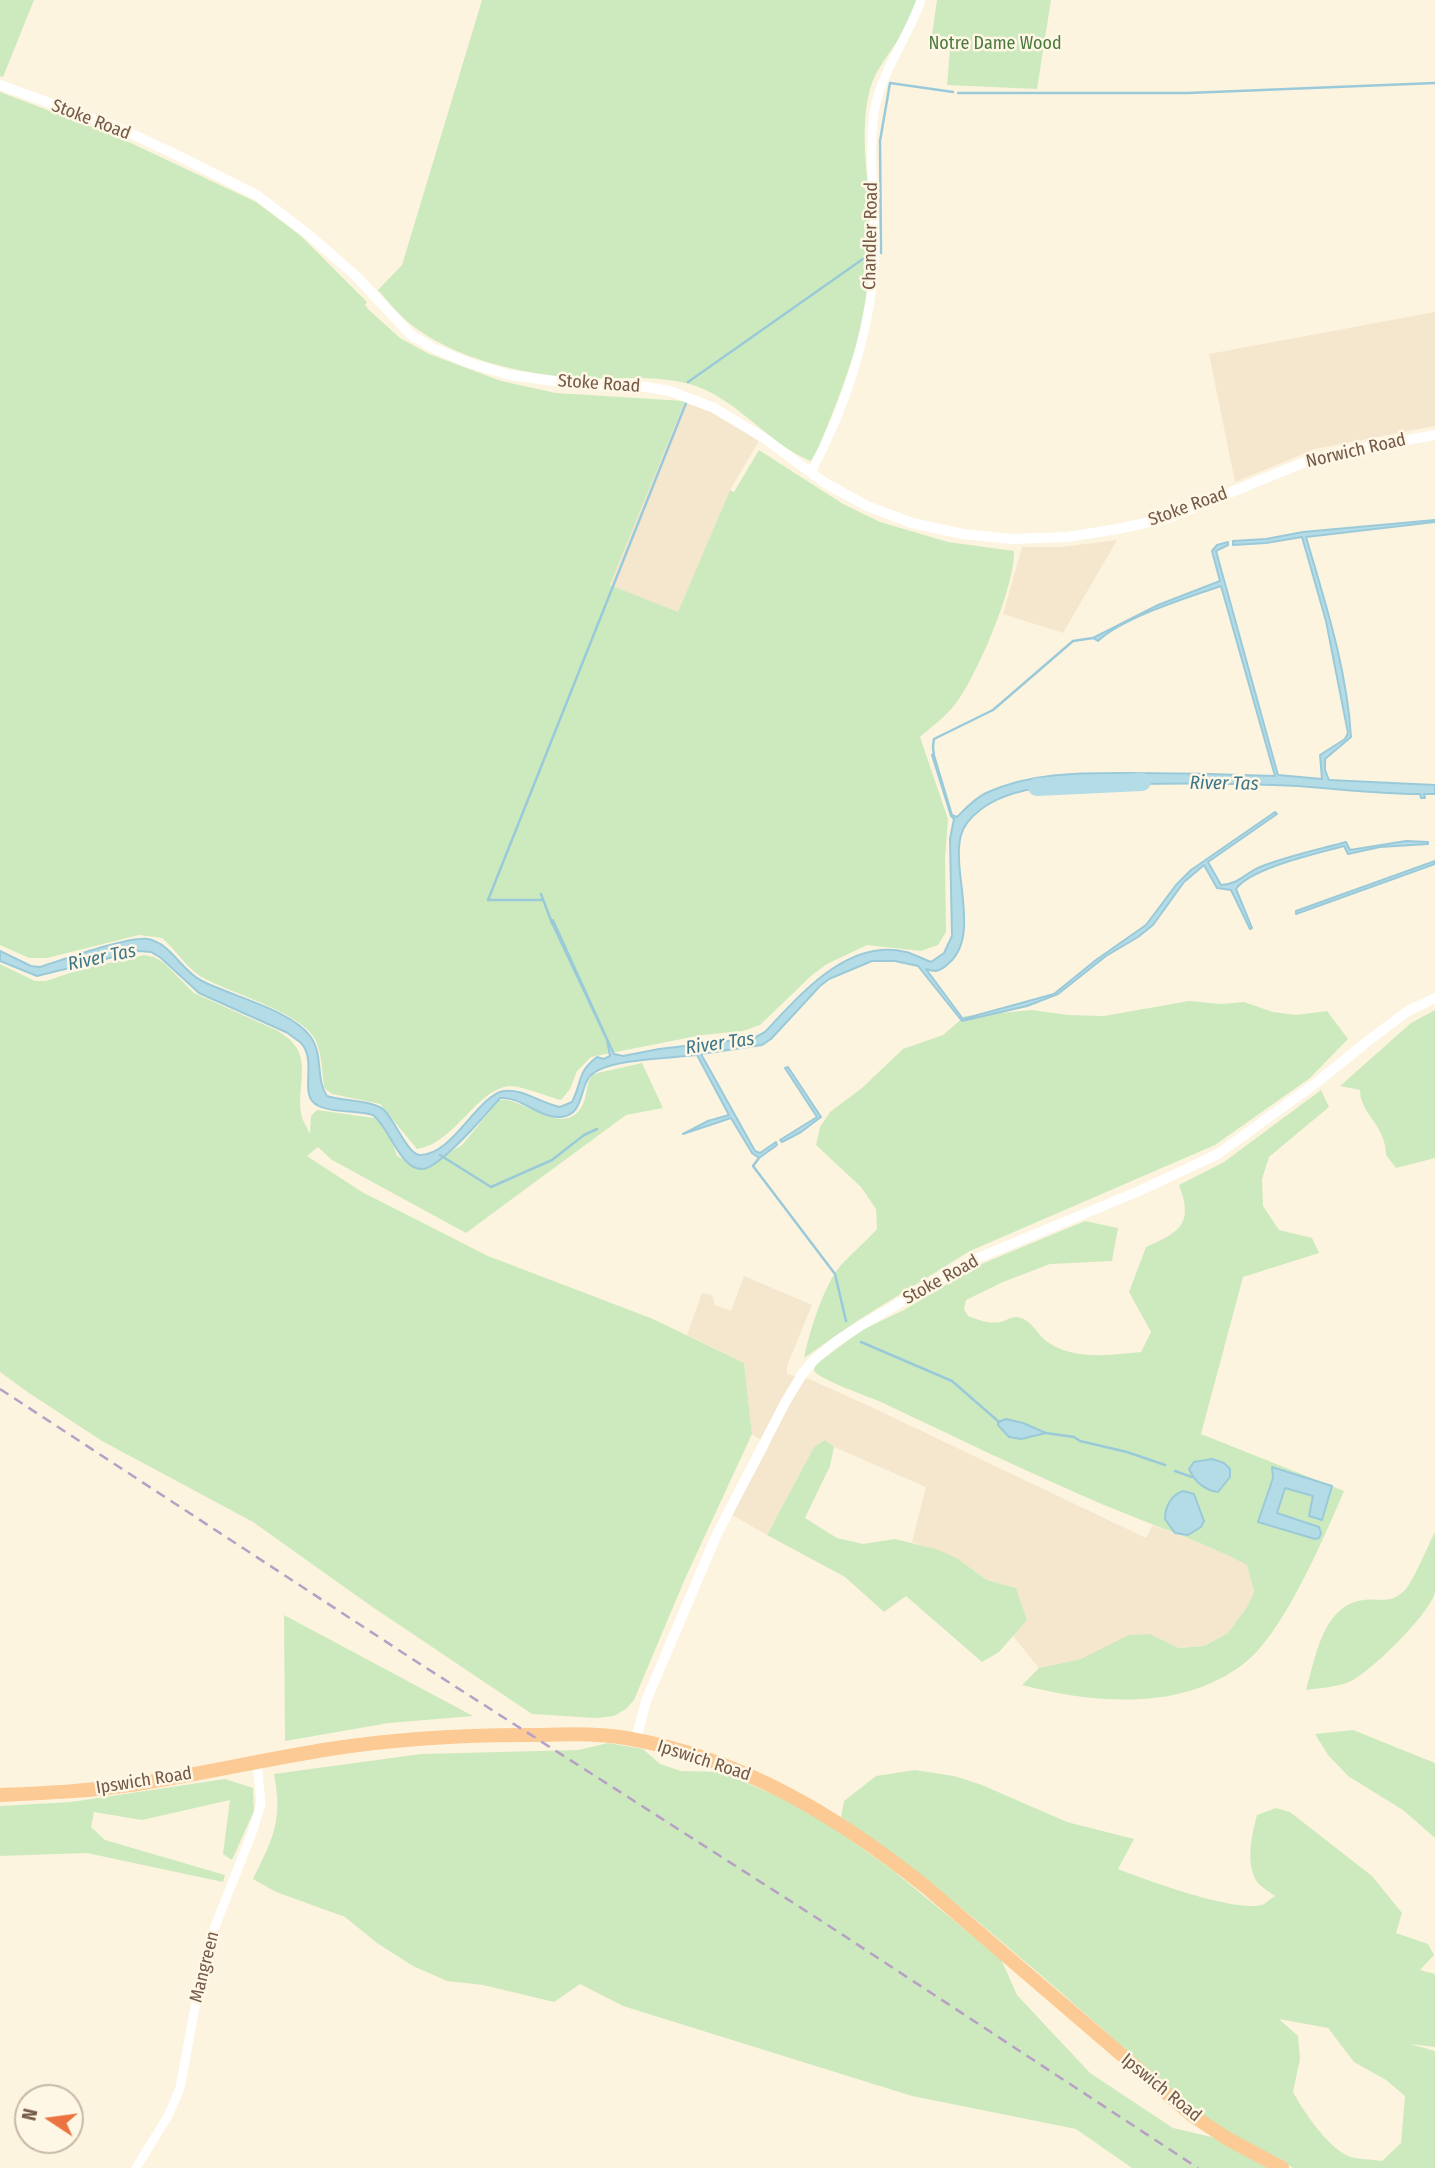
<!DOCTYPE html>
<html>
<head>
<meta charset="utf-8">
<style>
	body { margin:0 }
	#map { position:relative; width:1435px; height:2168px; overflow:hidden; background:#fdf4df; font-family:"Fira Sans Condensed",sans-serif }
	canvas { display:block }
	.north { position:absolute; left:14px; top:2084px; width:70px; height:70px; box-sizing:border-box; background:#fff7e6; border:2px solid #c7b8a6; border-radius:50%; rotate:283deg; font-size:19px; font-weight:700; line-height:28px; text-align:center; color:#745a46 }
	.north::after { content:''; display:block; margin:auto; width:24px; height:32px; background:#ec723f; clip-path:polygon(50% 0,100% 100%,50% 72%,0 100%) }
</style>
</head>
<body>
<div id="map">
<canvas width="1435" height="2168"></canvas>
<div class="north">N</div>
</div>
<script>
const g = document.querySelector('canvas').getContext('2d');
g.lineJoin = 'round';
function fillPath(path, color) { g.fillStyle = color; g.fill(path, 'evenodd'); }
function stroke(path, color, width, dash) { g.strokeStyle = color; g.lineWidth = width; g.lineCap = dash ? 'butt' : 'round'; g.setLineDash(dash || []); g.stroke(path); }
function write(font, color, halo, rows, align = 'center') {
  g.font = font + ' "Fira Sans Condensed",sans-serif'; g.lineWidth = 5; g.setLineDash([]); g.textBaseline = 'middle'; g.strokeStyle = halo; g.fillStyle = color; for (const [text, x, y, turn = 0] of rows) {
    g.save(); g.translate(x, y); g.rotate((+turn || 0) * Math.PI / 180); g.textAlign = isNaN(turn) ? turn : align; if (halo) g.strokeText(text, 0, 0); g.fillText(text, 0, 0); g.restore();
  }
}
fillPath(new Path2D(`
	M1435 312V426L1315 449 1235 482 1209 354Z
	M685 401 705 408 759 441 730 490 678 613 610 585Z
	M1117 540 1063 633 1003 614 1022 547H1061Z
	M744 1276 812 1305 787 1366V1374L809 1379 869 1406 1146 1538 1153 1525 1217 1550 1247 1565 1254 1592 1247 1607 1228 1633 1204 1646 1179 1648 1150 1634 1081 1659 1039 1668 1013 1636 1027 1620 1016 1588 987 1580 958 1559 912 1542 926 1487 834 1447 825 1440 814 1447 767 1535 732 1515 769 1446 752 1434 744 1363 687 1335 702 1293 712 1295 715 1305 731 1311Z`), '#f5e6ce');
fillPath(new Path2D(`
	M0 0H34L3 77 0 76Z
	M482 0H919C913 11 908 23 902 34 891 52 876 68 870 89 856 143 874 199 872 254 870 322 843 388 818 449L811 461C767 444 737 397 689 384 653 374 614 380 577 378 527 375 461 360 420 331 403 320 391 305 378 290L402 265Z
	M937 0H1051L1037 89 947 85 951 38 932 35Z
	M0 92 116 136 256 202 301 236 367 302 365 305 368 309 400 338 429 354 501 381 556 393 685 401 610 585 678 612 730 490 734 492 759 450 843 504 880 522 948 542 1014 551C1015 586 979 670 959 699 949 714 934 725 920 737L948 819 945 859 946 932 938 945 921 951 867 945 827 964 812 975 760 1025 743 1031 702 1035 591 1057 577 1071 570 1089 561 1100C549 1097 519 1085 509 1086 476 1090 454 1144 417 1149L380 1104 332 1094 324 1088C322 1073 322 1055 316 1041 303 1012 228 993 200 976 185 966 176 950 162 938L139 935 47 958H29L0 945Z
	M144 955 154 957 164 963 194 993 276 1030C316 1052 297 1077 301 1113 302 1120 307 1127 310 1134L311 1116 317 1110 374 1118 388 1131 397 1156 422 1169 462 1145 499 1100C524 1096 565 1141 583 1104 588 1093 585 1085 593 1074L642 1063 663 1108 626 1115 466 1233 332 1160 318 1147 307 1156 362 1192 488 1256 653 1319 744 1363 752 1434 684 1581 634 1700 626 1709 614 1716 596 1718 532 1714 371 1606 253 1522 102 1441 29 1393 0 1372V964L35 981H46L82 969Z
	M1189 1001 1221 1004 1244 1002 1273 1012 1296 1015 1327 1011 1348 1039 1310 1078 1215 1145 970 1251 857 1321 804 1358C809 1333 824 1284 841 1265 852 1253 865 1242 877 1229L876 1209 861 1187 816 1145 820 1127 830 1112 862 1088 903 1049 943 1035 965 1016 1032 1010 1068 1015 1104 1016Z
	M1435 1010V1158L1396 1168 1386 1155C1386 1125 1360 1114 1360 1090L1340 1086 1411 1023Z
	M1321 1090 1329 1107 1269 1157 1262 1179 1263 1206 1279 1230 1312 1238 1319 1253 1243 1277 1201 1434 1344 1491C1325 1536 1284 1631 1247 1661 1185 1712 1095 1704 1022 1685L1039 1668 1081 1659 1129 1635 1150 1634 1179 1648 1204 1646 1228 1633 1247 1607 1254 1592 1247 1565C1201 1541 1152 1525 1104 1505 1029 1473 955 1437 881 1402 867 1396 821 1380 814 1371L815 1365 862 1330 904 1310 979 1265 1085 1221 1118 1228 1112 1261 1050 1264 1003 1282 966 1300 964 1309 968 1316C979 1320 988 1324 1000 1322 1005 1321 1011 1317 1016 1317 1030 1318 1036 1332 1045 1340 1071 1361 1110 1355 1141 1352L1151 1332 1129 1292 1146 1247C1180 1232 1194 1224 1179 1185L1224 1162Z
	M825 1440 834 1447 830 1466 805 1518 837 1538 863 1544 895 1539 939 1550 958 1559 987 1580 1016 1588 1027 1620 999 1652 982 1662 906 1596 884 1612 845 1577 767 1535 814 1447Z
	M1435 1532C1435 1549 1435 1575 1435 1592 1431 1613 1369 1674 1349 1682 1337 1687 1320 1688 1306 1690 1316 1658 1322 1605 1364 1600 1381 1598 1389 1605 1405 1590 1414 1580 1428 1545 1435 1532Z
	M284 1615 473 1716 389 1723 285 1741Z
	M1353 1730 1435 1763V1838L1403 1810 1348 1776 1328 1755 1315 1734Z
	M608 1743 643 1749 660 1764 681 1771 722 1772 792 1803 835 1829 891 1869 1001 1959 1017 1995 1090 2073 1173 2128 1216 2138 1272 2168H1132L1076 2129 912 2096 623 2006 580 1984 554 2002 483 1985 447 1981 413 1966 377 1943 345 1917 276 1892 253 1879C273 1838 283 1821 274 1774L421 1754 578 1750Z
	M915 1770 954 1776 982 1785 1067 1822 1134 1839 1118 1869C1146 1880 1234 1912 1261 1905 1266 1904 1271 1898 1275 1896 1270 1892 1261 1887 1257 1882 1245 1863 1252 1834 1257 1815L1276 1808 1290 1812 1372 1876 1402 1913 1396 1933 1428 1944 1434 1955 1420 1970 1435 1974V2047L1410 2044 1435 2051V2168H1293L1219 2129 1188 2104C1075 2006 964 1902 841 1817L844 1801 876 1776ZM1279 2019 1328 2028 1354 2062 1386 2080 1405 2096 1401 2143 1382 2161C1372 2159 1357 2160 1348 2156 1326 2145 1304 2112 1293 2092L1300 2059 1298 2036Z
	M225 1779 253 1788 254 1811 232 1860 223 1854 230 1800 142 1820 94 1812 91 1827 105 1840 225 1875 223 1882 87 1853 0 1856V1806L71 1802Z`), '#cdeabe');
const water = new Path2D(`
	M1435 520V522L1306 537C1325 602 1347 669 1351 737L1325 759V770L1329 780 1435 785V794H1424L1425 798H1421L1420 794C1379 794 1339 789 1298 786 1242 783 1185 783 1129 784 1084 784 1016 781 980 810 971 817 964 824 961 835 951 871 981 935 949 963 946 966 941 970 936 971 932 971 929 970 926 969L963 1019 1054 994 1096 960 1146 925 1176 885 1191 870 1275 812 1277 814 1208 862 1221 885C1239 884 1244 874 1260 867 1288 856 1317 850 1346 842L1350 850 1406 841 1428 842V844L1380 847 1348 854 1344 846C1319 853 1250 868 1236 889L1252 928 1250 929 1231 890 1217 888 1204 865 1184 882 1153 925 1138 937 1106 956 1058 994 1027 1006 962 1021 918 966 895 961H872L829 979 820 986 771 1039 762 1045 701 1054 755 1151 760 1153 776 1142 777 1145 759 1158 752 1153 731 1118 683 1134 708 1121 729 1115 697 1055C671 1058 615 1059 595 1072 577 1083 587 1114 561 1117 540 1119 521 1096 500 1098 486 1114 442 1166 423 1169 418 1169 412 1167 408 1163 394 1151 389 1129 373 1115 357 1110 330 1113 317 1105 298 1095 318 1061 301 1043 298 1040 292 1037 288 1033L199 993 161 958 151 952 138 951 37 976 0 961V951L31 966 40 967C62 960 128 936 148 939 172 944 181 971 202 981 231 996 291 1010 310 1036 324 1054 315 1079 327 1096 342 1101 372 1100 384 1110 394 1119 408 1155 420 1155 452 1156 478 1095 504 1091 522 1088 542 1104 560 1107L572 1102C582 1083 577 1072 597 1057L604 1059 610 1056 607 1040 551 921 553 920 614 1054 623 1056 659 1049 754 1038 765 1032C799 996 848 937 906 952 914 954 923 959 931 962L944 953 952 936 950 839 954 819 951 816 932 755H934L952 815 957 817C966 808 974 799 986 793 1031 772 1081 773 1129 773 1178 773 1226 774 1275 776L1221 586C1188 597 1122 618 1098 641L1093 638 1158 605 1220 581 1212 551 1217 545 1228 542V545L1216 551 1278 775 1322 779 1320 755 1345 739 1348 733 1326 621 1302 537 1266 543 1233 545V541L1266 539 1303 532Z
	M1435 861V864L1296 914V911Z
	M788 1067 821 1117 801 1132 782 1142 780 1140 817 1117 785 1068Z
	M1006 1419 1023 1423 1046 1433 1021 1439 1009 1437 998 1425V1422Z
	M1212 1459 1224 1463 1230 1469V1477L1218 1492C1204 1490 1195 1482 1189 1469L1194 1462Z
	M1272 1467 1332 1486 1322 1520 1309 1516 1313 1496 1285 1488 1277 1513 1319 1527 1321 1533 1319 1538 1315 1539 1258 1522 1273 1478Z
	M1183 1491 1194 1494 1204 1521 1201 1527 1188 1535 1175 1533 1165 1519C1165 1507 1171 1495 1183 1491Z`);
fillPath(water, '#b4dce7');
stroke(water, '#9acad9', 2);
stroke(new Path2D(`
	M958 93H1188L1435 83
	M881 253 880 141 890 83 953 92
	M688 382 870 254
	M934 758 933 746 934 739 993 710 1073 641 1093 638
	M541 894 552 923
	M542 900H488L686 403
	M440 1155 491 1187 552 1160 584 1135 597 1129
	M759 1158 753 1166 835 1274 846 1321
	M861 1342 952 1381 999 1422
	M1046 1433 1074 1437 1080 1441 1127 1452 1165 1465
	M1175 1471 1192 1477`), '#9acad9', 2.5);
stroke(new Path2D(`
	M1037 787 1142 782`), '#b4dce7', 18);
stroke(new Path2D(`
	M811 472C847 405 873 324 875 247 875 203 868 157 874 113 880 73 908 38 921 0
	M136 2168 168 2116 180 2088 196 2002 214 1929 252 1833 261 1804 257 1762`), '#fff', 9);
stroke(new Path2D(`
	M0 85 121 129 179 156 258 196 309 235 356 276 411 335 433 348 469 363 510 375 576 384 640 386 670 391 714 408 764 438 825 483 867 506 912 523 963 534 1012 539 1067 537 1118 529 1168 518 1305 462 1340 452 1435 435
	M636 1740 646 1701 717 1534 786 1401 803 1373 814 1360 834 1343 860 1326 973 1260 1139 1191 1218 1154 1316 1083 1373 1037 1408 1011 1435 998`), '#fff', 10);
stroke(new Path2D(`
	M0 1795C46 1793 92 1791 137 1784 202 1774 266 1759 330 1749 395 1739 460 1735 525 1735 558 1735 593 1732 626 1738 741 1758 836 1815 926 1887L1193 2116 1228 2139 1282 2168`), '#fcca94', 14);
stroke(new Path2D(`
	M0 1389 417 1662 820 1920 1198 2168`), '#b79fc6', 2.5, [10, 7]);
write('18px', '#4c7a3e', '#fff7e6', [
	["Notre Dame Wood",995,44]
]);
write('18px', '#745a46', '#fff7e6', [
	["Stoke Road",91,120,21],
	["Chandler Road",871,236,-89],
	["Stoke Road",599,384,4],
	["Norwich Road",1356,451,-13],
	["Stoke Road",1188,507,-20],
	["Stoke Road",941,1280,-29],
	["Ipswich Road",704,1761,18],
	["Ipswich Road",144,1781,-9],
	["Mangreen",205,1967,-76],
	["Ipswich Road",1161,2088,39]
]);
write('italic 19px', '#3f7789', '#fff7e6', [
	["River Tas",1224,784,1],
	["River Tas",102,958,-12],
	["River Tas",720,1044,-8]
]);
</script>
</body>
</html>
